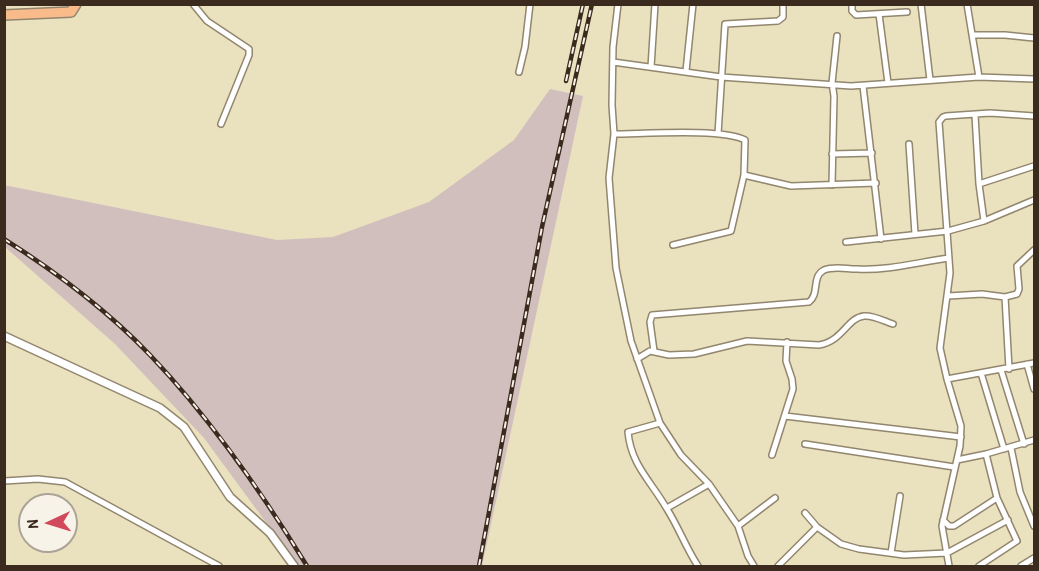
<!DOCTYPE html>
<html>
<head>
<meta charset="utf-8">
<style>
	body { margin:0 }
	#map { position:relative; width:1039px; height:571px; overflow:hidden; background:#eae1bf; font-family:"Patrick Hand",sans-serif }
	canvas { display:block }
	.frame { position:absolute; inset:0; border:6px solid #3b2a1e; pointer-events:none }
	.north { position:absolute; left:18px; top:493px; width:60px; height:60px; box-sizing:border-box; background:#f7f3e8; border:2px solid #aca397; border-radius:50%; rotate:266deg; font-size:16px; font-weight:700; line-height:24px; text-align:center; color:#3b2a1e }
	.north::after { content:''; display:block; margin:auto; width:21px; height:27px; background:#d1495b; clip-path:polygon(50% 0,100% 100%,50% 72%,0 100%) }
</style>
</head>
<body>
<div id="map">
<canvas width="1039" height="571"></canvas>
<div class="frame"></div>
<div class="north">N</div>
</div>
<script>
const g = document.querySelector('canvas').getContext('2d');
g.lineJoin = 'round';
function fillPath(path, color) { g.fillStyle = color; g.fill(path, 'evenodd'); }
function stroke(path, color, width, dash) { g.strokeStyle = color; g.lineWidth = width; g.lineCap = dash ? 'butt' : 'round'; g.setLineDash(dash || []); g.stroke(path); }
fillPath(new Path2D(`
	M550 89 583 96 482 566H294L276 536 204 438 115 344 5 247 4 185 277 240 333 237 429 202 514 140Z`), '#d1bfbd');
const minor = new Path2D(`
	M193 4 207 21 249 49V55L221 124
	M618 4 613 47 612 105 614 134 609 178 616 268 631 341 660 423
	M852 4V11L856 15 907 12
	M921 4 930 80
	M967 4 979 77
	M879 14 888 83
	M972 35H1005L1034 38
	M613 62 721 77 851 86 979 77 1034 79
	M651 67 655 4
	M686 71 693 4
	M519 72 525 47 530 4
	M863 86 881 239
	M975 115 979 184 984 221
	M614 134C642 134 723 128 745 140L744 175 731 231 673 245
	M718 134 725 24 778 21 783 17V4
	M909 144 915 234
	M832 154 872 153
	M744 175 791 186 876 183
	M979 184 1034 166
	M832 185 834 96 832 83 837 36
	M846 242 948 231 984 221 1034 200
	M948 296 982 294 1005 297 1017 294 1019 289 1017 266 1034 250
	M1005 297 1009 369
	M654 351 650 322 652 315 809 302C820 294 811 277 824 270 834 266 846 269 857 269 887 271 919 262 949 258
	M637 359 650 351 669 355 694 354 747 341 819 345C843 341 847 318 864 316 873 315 884 321 893 324
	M1027 364 1034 389
	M1001 370 1024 444
	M981 373 1004 449
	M947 379 940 348 950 273 939 122 943 117 946 116 990 113 1034 116
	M785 416 961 437
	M805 444 954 467
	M1011 448 1020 492 1034 526
	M772 455 793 389 792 379 786 361 787 342
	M957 460 986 454
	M4 481 38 479 65 482 219 566
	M667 508 709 484
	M805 513 817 527 841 544 859 549 904 555 947 553 1008 520
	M943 520 949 526H954L997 498
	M738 526 775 498
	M891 553 900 496
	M698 566C686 548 679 528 667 509 651 481 631 465 628 432L660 423 681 455 709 484 738 526 748 556 754 566
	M778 566 817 527
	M949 566 942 526 960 446 961 426 947 379 1034 363
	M979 566 1017 541 997 498 986 454 1034 440
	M1021 566 1034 558`);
const tertiary = new Path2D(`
	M4 336 160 408 184 427 230 497 270 533 294 566`);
const trunk = new Path2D(`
	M4 15 71 12 76 4`);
stroke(minor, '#92866e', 8);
stroke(tertiary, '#92866e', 10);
stroke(trunk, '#92866e', 12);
stroke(minor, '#fff', 5);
stroke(tertiary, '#fff', 7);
stroke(trunk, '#fabb8b', 9);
const rail = new Path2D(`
	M566 81 583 4
	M4 239C56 272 107 310 150 355 211 419 261 491 307 566
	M479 566 542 227 592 4`);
stroke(rail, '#3b2a1e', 4.5);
stroke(rail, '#f7f3e8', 2, [7]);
</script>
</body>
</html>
